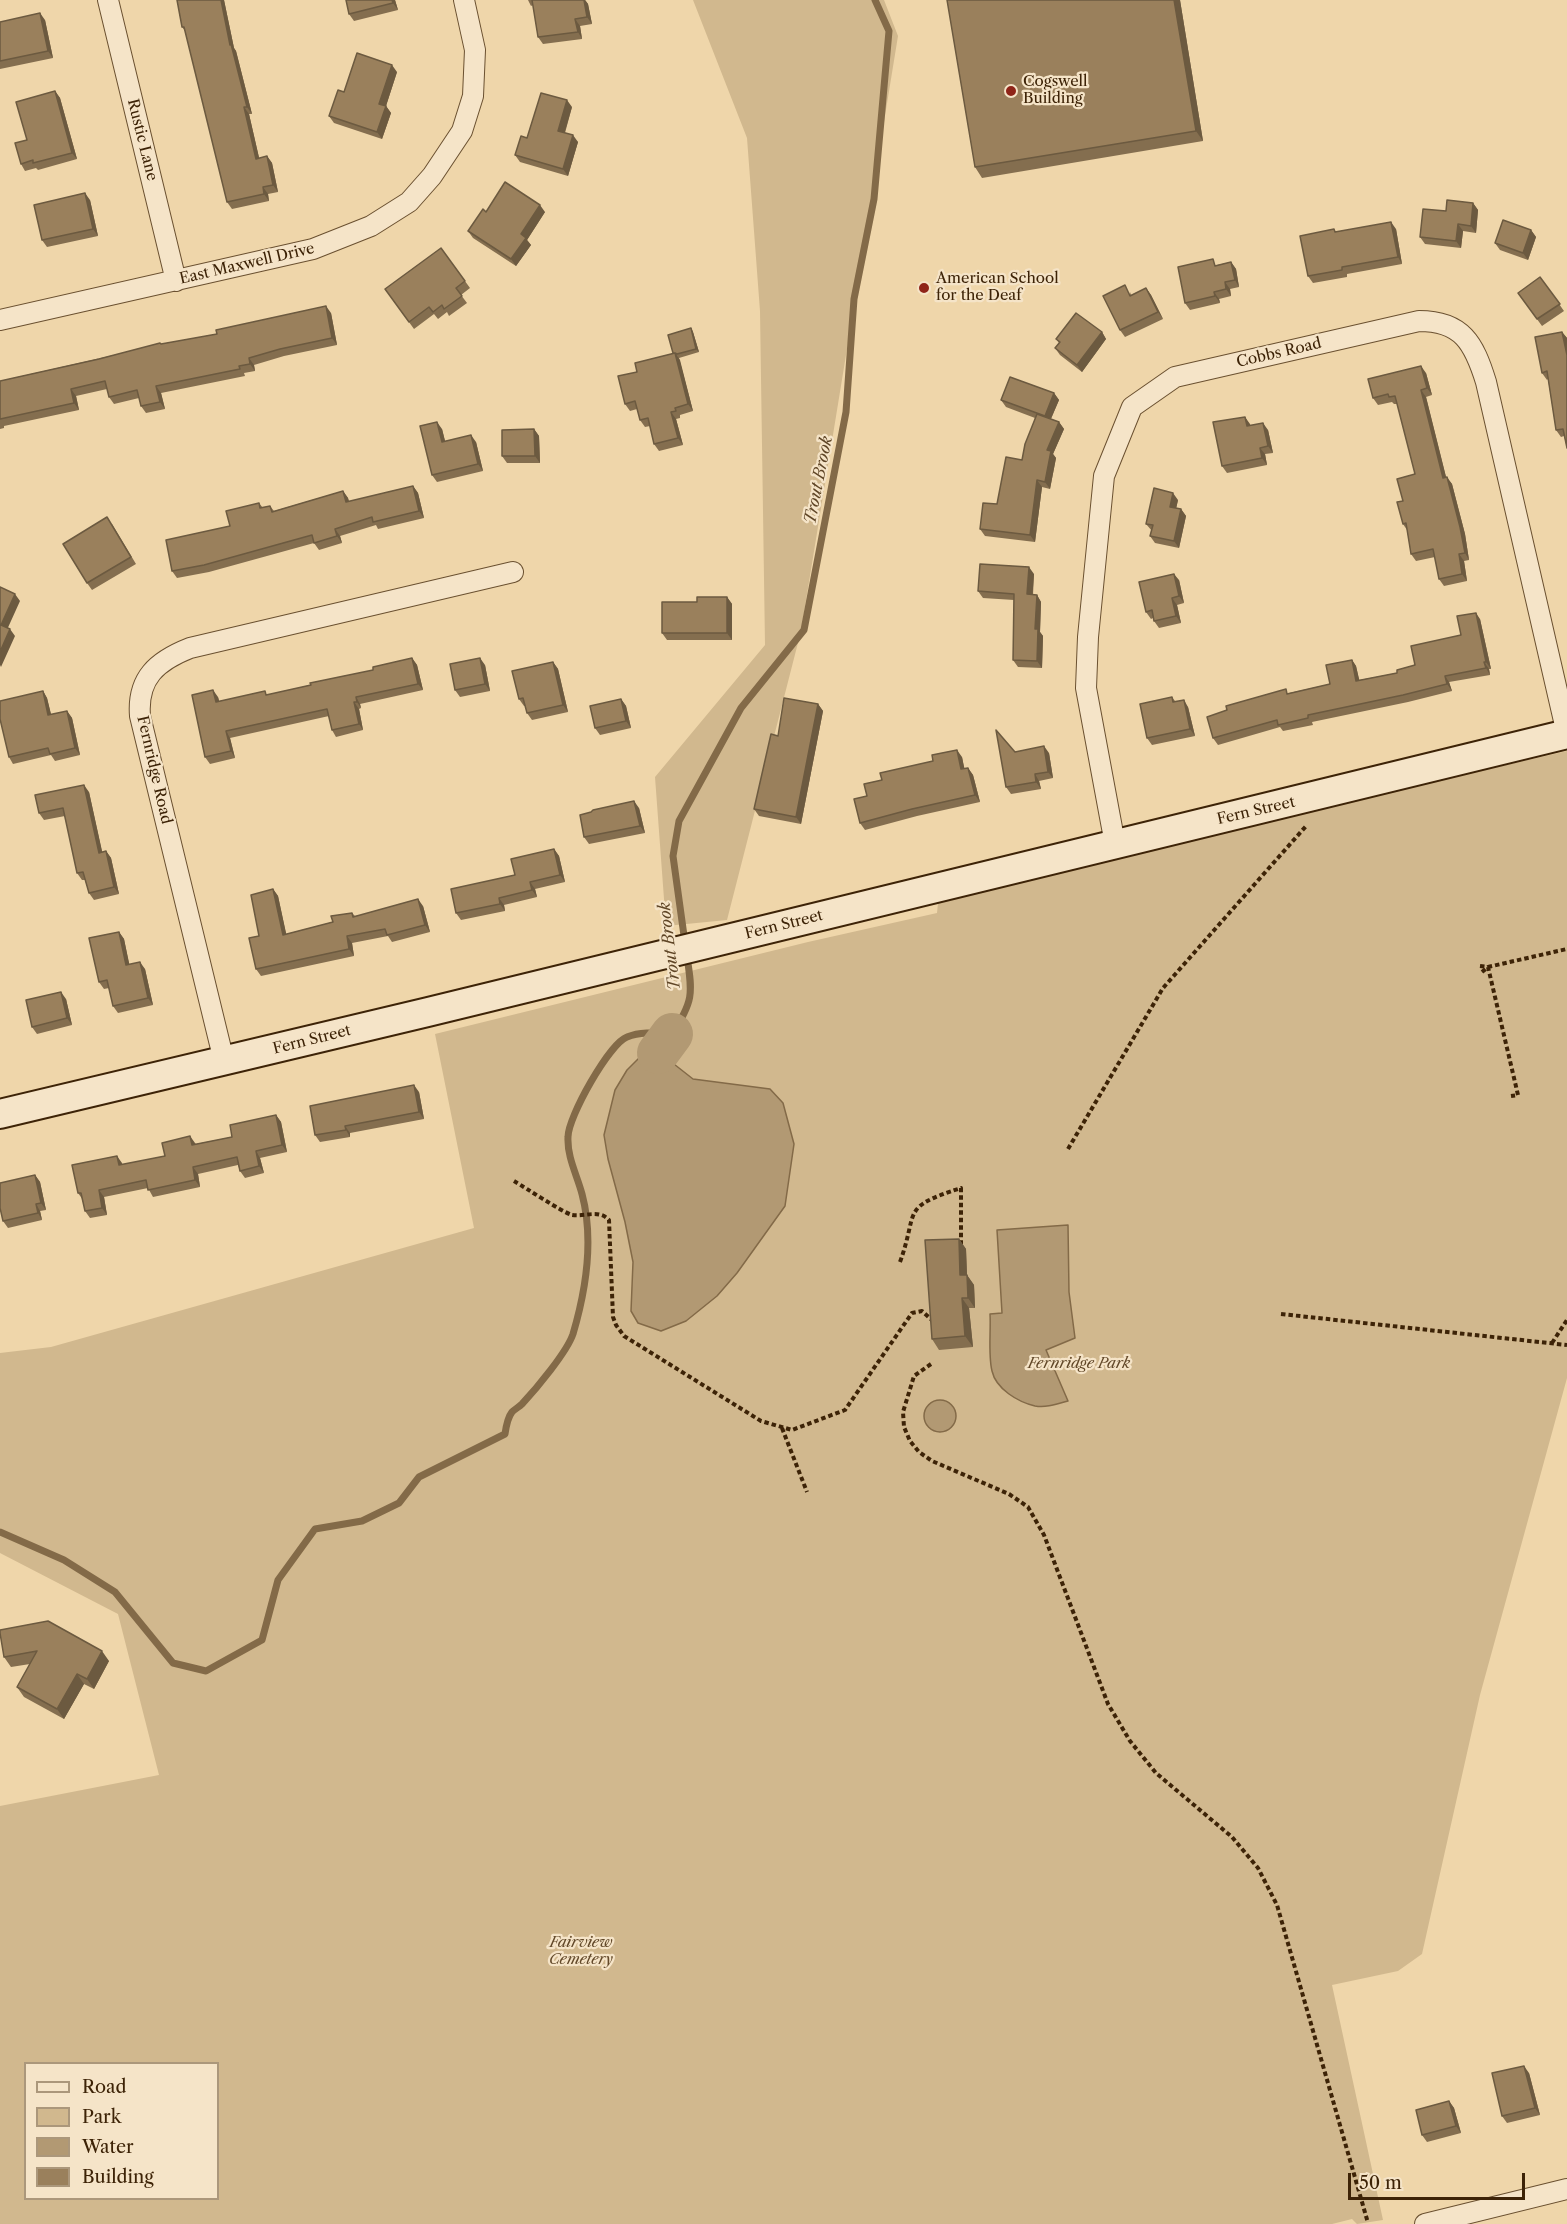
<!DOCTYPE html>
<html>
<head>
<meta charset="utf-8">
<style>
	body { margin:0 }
	#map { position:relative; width:1567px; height:2224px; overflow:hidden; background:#efd6aa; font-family:"Libre Caslon Text",serif }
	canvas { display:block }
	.legend { position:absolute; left:24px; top:2062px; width:195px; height:138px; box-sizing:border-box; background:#f5e4c8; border:2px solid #ab977b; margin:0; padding:8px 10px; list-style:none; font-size:18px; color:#3d2307 }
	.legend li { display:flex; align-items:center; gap:12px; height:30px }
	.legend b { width:30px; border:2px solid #ab977b }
	.scale { position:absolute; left:1348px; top:2173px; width:177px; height:27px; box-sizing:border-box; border:3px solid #3d2307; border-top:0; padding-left:8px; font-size:18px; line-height:21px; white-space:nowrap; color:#3d2307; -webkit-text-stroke:4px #f5e4c8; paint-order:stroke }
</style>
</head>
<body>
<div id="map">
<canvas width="1567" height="2224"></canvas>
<ul class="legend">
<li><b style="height:8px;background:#f5e4c8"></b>Road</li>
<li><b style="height:16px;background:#d1b88e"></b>Park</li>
<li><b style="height:16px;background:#b29973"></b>Water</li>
<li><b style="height:16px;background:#9a805c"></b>Building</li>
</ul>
<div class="scale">50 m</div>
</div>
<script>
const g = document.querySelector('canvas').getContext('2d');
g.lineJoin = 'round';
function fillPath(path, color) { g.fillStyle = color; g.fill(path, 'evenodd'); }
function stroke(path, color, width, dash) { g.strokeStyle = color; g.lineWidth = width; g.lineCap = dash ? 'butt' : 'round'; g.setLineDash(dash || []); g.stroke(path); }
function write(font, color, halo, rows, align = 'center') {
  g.font = font + ' "Libre Caslon Text",serif'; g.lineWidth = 4.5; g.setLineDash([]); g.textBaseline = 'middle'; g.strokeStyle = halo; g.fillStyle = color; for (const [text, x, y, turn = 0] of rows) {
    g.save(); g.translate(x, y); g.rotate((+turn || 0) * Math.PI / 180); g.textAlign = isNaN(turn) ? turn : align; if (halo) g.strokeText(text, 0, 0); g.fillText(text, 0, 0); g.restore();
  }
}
fillPath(new Path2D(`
	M693 0H884L898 36 801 631 727 920 666 926 655 777 765 645 760 311 747 138Z
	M1567 751V1378L1480 1695 1422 1954 1398 1971 1332 1985 1383 2220 1357 2224 1352 2219 1332 2224H0V1806L159 1775 118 1614 0 1553V1353L51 1347 474 1228 435 1034 808 942 937 913 938 903 1241 826ZM26 2064H218V2198H26Z`), '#d1b88e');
const water = new Path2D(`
	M651 1046 693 1079 770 1089 783 1103 794 1144 785 1206 737 1273 717 1296 686 1321 661 1331 638 1323 631 1311 633 1262 625 1222 608 1159 604 1135 615 1090 627 1070Z
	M1068 1225 1069 1292 1075 1338 1046 1350 1068 1401C1057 1404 1046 1408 1035 1406 1018 1402 996 1389 992 1371 988 1355 991 1331 990 1314L1002 1313 997 1230Z
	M924 1416a16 16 0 1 1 32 0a16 16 0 1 1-32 0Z`);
fillPath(water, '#b29973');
stroke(water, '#836a48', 1.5);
stroke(new Path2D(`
	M685 943 673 856 679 821 741 708 804 630 846 412 854 299 874 199 889 31 875 0
	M0 1532 64 1560 115 1592 173 1663 206 1671 262 1640 278 1580 315 1529 362 1521 399 1503 419 1477 505 1434C506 1427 508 1417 512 1412 515 1409 519 1407 522 1404 536 1389 567 1352 573 1334 586 1290 594 1239 582 1194 577 1175 567 1157 568 1137 568 1117 609 1044 627 1037 641 1031 657 1033 672 1034 693 1002 693 994 687 957`), '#836a48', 7);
stroke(new Path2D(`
	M658 1053 672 1034`), '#b29973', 42);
const street = new Path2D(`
	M108 0 176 281
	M0 320 313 249 371 226 409 202 432 176 462 131 473 96 475 50 464 0
	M1115 844 1086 688 1088 637 1104 476 1132 407 1175 377 1419 321C1462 321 1474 343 1486 382L1567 734
	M224 1061 140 716C137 678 157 661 190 648L513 572
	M1425 2224 1567 2189`);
const secondary = new Path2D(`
	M0 1114 428 1012 1567 734`);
stroke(street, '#6a5030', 22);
stroke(secondary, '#3d2307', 32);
stroke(new Path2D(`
	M1480 966 1488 967 1518 1095 1511 1096
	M1482 972 1488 967 1567 949
	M1068 1149 1163 988 1307 825
	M514 1181C526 1188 562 1212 572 1215 585 1217 599 1209 609 1220L613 1317 616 1325 624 1336 761 1421 792 1430 845 1410 912 1313 922 1311 934 1322
	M900 1262C919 1210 899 1208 961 1188V1245
	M1281 1314 1567 1345
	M1552 1343 1567 1320
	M931 1364 914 1376 903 1412 904 1427 910 1441 919 1452 932 1461 1009 1494 1028 1507 1044 1535 1108 1704 1130 1741 1156 1773 1232 1837 1258 1868 1277 1905 1368 2223
	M782 1428 807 1492`), '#3d2307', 4, [4.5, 3]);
stroke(street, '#f5e4c8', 20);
stroke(secondary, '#f5e4c8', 28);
fillPath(new Path2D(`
	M177 0H224L234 48 236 51 252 114H249L259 158 267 156 272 163 278 192 268 194 269 201 232 209 227 202 186 32 182 27Z
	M395 0 398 10 354 21 349 14Z
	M528 0H585L588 4 592 24 580 26 582 39 543 44 538 37 533 5 531 6Z
	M947 0H1180L1203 141 982 178 975 167Z
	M45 20 53 58 0 69V22Z
	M397 72 386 106 391 113 382 139 334 123 329 116 344 92Z
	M55 91 60 98 77 159 38 170 36 168 25 171 21 164 27 140Z
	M572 107 565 133 578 142 568 176 520 162 515 155 527 138Z
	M90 200 98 236 47 247 42 240Z
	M1473 203 1478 210 1476 233 1463 231 1461 248 1425 244 1420 237 1446 211Z
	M486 212H545L527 240 531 245 516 266 473 238 468 231Z
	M1396 229 1402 264 1347 274V277L1313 283 1308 276 1336 232Z
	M1531 230 1536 237 1528 260 1500 250 1495 243Z
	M441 248 470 288 461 295 467 303 449 316 447 312 438 319 434 314 414 329 385 289Z
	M1231 262 1236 269 1239 287 1230 289 1231 296 1219 299 1220 303 1190 310 1185 303 1217 265Z
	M1540 277 1564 311 1542 326 1518 293Z
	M1146 288 1151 295 1163 319 1125 337 1120 330 1130 292 1131 295Z
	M331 313 337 345 284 356 254 365 255 371 244 373 245 376 161 393 165 409 146 413 141 406 139 398 114 404 109 397 107 389 76 396 79 410 4 426V428L0 429V381L162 344Z
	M691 328 693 332 699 352 679 358 693 411 680 415V418L676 419 683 445 659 451 654 444 650 426 645 427 640 420 637 409 630 411 625 404 637 372 673 353Z
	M1102 332 1106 339 1082 372 1060 355 1055 348 1059 343 1056 339Z
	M1562 332 1567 338V448L1564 436 1561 437 1556 430 1548 379 1547 380 1542 373Z
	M1426 373 1432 395 1426 397 1446 477 1452 484 1465 534 1469 560 1464 561 1467 581 1444 586 1439 579 1435 557 1416 561 1411 554 1407 530 1403 524V501L1415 474 1397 404H1394L1392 402 1378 405 1373 398Z
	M1054 393 1059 400 1051 419 1059 422 1064 429 1053 454 1056 458 1050 489 1042 487 1035 542 985 536 980 529 997 504 1022 460 1035 418 1006 407 1001 400Z
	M1245 417 1250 426 1268 430 1273 453 1265 454 1267 465 1227 473 1222 466Z
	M442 429 445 441 476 442 483 471 437 482 432 475Z
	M534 429 539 436 540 463H507L502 456Z
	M413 486 418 493 424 518 378 529 376 525 340 536 342 543 319 550 314 543 209 572 177 578 172 571 259 503 263 508 270 506 274 511 343 491 348 498 349 502Z
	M1178 500 1176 508 1181 509 1186 516 1179 548 1155 543 1150 536 1152 531 1146 524Z
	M112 524 136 564 92 590 87 583Z
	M1034 574 1033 595H1037L1041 602 1040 632 1043 636 1042 668 1018 667 1013 660 1014 600 983 598 978 591Z
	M1179 580 1184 603 1177 605 1181 623 1159 628 1154 621 1153 618 1151 619 1146 612Z
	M727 597 732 604V640H667L662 633 697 602Z
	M1480 619 1491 669H1489L1490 675 1449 682 1452 691 1408 702 1312 722 1313 725 1283 731 1280 727 1218 745 1213 738 1289 693 1330 684 1352 660 1356 666 1359 680 1397 673 1415 665 1461 635Z
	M412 658 417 665 423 690 360 704 361 708 359 709 363 730 336 737 332 730 329 716 230 738 235 758 210 764 205 757 218 697 219 701 268 695 373 670Z
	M553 662 558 669 568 712 532 720 527 713 525 706H524L519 699Z
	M485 665 490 691 460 697 455 690Z
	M43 691 47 698 51 715 67 711 72 718 80 755 55 761 51 755 13 764 9 757Z
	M1172 697 1175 701 1188 707 1195 736 1152 745 1147 738Z
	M621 699 626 706 631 728 600 735 595 728Z
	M818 704 823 711 801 824 759 816 754 809 778 736Z
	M1015 752 1049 753 1053 778 1039 781 1041 789 1011 794 1006 787Z
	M962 757 964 768H968L973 775 980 802 917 816 865 830 860 823 867 796 882 780Z
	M89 792 102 852 106 851 111 858 119 894 94 900 89 893 85 880H82L77 873 65 816 44 820 39 813Z
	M639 808 645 833 589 844 584 837Z
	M554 849 559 856 565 882 535 889 537 897 504 905 505 911 461 920 456 913Z
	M273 889 278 896 286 934 333 922 352 913 355 916 423 906 430 932 392 942 388 936 352 943 354 956 261 976 256 969 259 936Z
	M119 932 124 939 129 964 145 969 153 1005 118 1013 113 1006 109 988 104 989 99 982Z
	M66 999 72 1025 37 1034 32 1027Z
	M419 1092 424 1119 350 1133V1137L320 1142 315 1135Z
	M276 1115 281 1122 287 1152 260 1158 264 1173 245 1178 240 1171 238 1165 198 1174 200 1187 153 1197 148 1188 104 1197 107 1215 90 1218 85 1211 83 1200 78 1193 122 1163V1165L165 1156 195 1143 196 1144 232 1137Z
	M35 1175 40 1182 46 1210 40 1211 42 1220 8 1228 3 1221Z
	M959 1239 966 1249 967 1275 974 1285 975 1308H969L973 1347 939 1350 932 1339Z
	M0 1633 109 1661 94 1689 84 1684 64 1719 24 1697 17 1687 30 1664 11 1667 4 1657Z
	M1529 2073 1540 2115 1507 2123 1502 2116Z
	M1449 2101 1454 2108 1461 2133 1427 2142 1422 2135Z`), '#846e4f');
fillPath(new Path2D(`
	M221 0H224L234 48 236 51 252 114 247 107 230 45Z
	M392 0H395L398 10 393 3Z
	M584 0H585L588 4 592 24 587 17Z
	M1174 0H1180L1203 141 1196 131Z
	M40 13 45 20 53 58 48 51Z
	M575 19 580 26 582 39 578 32Z
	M392 65 397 72 386 106 391 113 382 139 377 132 379 104Z
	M55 91 60 98 77 159 72 153Z
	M567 100 572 107 563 138 558 131Z
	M244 107 249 114 261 166 256 159Z
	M573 135 578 142 568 176 563 169Z
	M267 156 272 163 278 192 273 185Z
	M263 187 268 194 269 201 264 194Z
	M85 193 90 200 98 236 93 229Z
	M1473 203 1478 210 1476 233 1471 226Z
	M540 205 545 212 527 240 531 245 516 266 511 259 521 234Z
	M1391 222 1396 229 1402 264 1398 257Z
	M1458 224 1463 231 1461 248 1456 241Z
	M1531 230 1536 237 1528 260 1523 253Z
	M1231 262 1236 269 1239 287 1235 280Z
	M1225 282 1230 289 1231 296 1226 289Z
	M1146 288 1151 295 1163 319 1158 312Z
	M1214 292 1219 299 1220 303 1215 296Z
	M326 306 331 313 337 345 332 338Z
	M691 328 693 332 699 352 696 349Z
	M1102 332 1106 339 1082 372 1077 365Z
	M1562 332 1567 338V355Z
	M675 353 680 360 693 411 688 404Z
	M249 358 254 365 255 371 250 364Z
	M1421 366 1426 373 1432 395 1427 388Z
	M156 386 161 393 165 409 160 402Z
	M71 389 76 396 79 410 74 403Z
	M1421 390 1426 397 1448 485 1443 478Z
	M1054 393 1059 400 1049 423 1045 416Z
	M671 412 676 419 683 445 678 438Z
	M1245 417 1250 424 1252 433 1247 426Z
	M437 422 442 429 447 449 442 442Z
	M1059 422 1064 429 1053 454 1056 458 1050 489 1045 482 1047 450Z
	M1263 423 1268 430 1273 453 1268 446Z
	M534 429 539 436 540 463 535 456Z
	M471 435 476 442 483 471 478 464Z
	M1260 448 1265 454 1267 465 1262 458Z
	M1447 477 1452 484 1465 534 1469 560 1465 553Z
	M1037 480 1042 487 1035 542 1030 535Z
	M413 486 418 493 424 518 419 511Z
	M343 491 348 498 351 509 346 502Z
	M1173 493 1178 500 1175 514 1170 507Z
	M1181 509 1186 516 1179 548 1174 541Z
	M335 529 340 536 342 543 337 536Z
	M1459 554 1464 561 1467 581 1462 574Z
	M1029 567 1034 574 1032 601 1027 594Z
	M1174 574 1179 580 1184 603 1179 596Z
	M15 594 20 601 6 632 1 625Z
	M1037 595 1041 602 1040 632 1043 636 1042 668 1037 661 1035 629Z
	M727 597 732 604V640L727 633Z
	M1172 598 1177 605 1181 623 1176 616Z
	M1476 613 1480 619 1491 669 1486 662Z
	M10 629 15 636 1 667 0 665V652Z
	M412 658 417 665 423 690 418 684Z
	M480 658 485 665 490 691 485 684Z
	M1352 660 1356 666 1361 687 1356 681Z
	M553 662 558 669 568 712 563 705Z
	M1484 662 1489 669 1490 675 1486 668Z
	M1445 676 1449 682 1452 691 1447 684Z
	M213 690 218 697 221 708 216 702Z
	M43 691 47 698 53 722 48 715Z
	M356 697 360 704 361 708 357 702Z
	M621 699 626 706 631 728 626 721Z
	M1184 700 1188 707 1195 736 1190 729Z
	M354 702 359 709 363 730 359 724Z
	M818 704 823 711 801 824 796 817Z
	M67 711 72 718 80 755 75 748Z
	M226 731 230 738 235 758 231 751Z
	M1044 746 1049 753 1053 778 1048 772Z
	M957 750 962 757 966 776 961 769Z
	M968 768 973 775 980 802 975 795Z
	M1035 774 1039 781 1041 789 1036 782Z
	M84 785 89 792 104 860 99 853Z
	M634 801 639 808 645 833 640 826Z
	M554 849 559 856 565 882 560 875Z
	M106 851 111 858 119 894 114 887Z
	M530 882 535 889 537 897 532 890Z
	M273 889 278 896 288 942 283 935Z
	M499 898 504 905 505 911 500 904Z
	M418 899 423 906 430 932 425 925Z
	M119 932 124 939 131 972 126 965Z
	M347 936 352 943 354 956 349 949Z
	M140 962 145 969 153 1005 148 998Z
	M61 992 66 999 72 1025 67 1018Z
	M414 1085 419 1092 424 1119 419 1112Z
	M276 1115 281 1122 287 1152 282 1145Z
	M345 1126 350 1133V1137L346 1130Z
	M190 1136 195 1143 197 1152 192 1145Z
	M256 1151 260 1158 264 1173 259 1166Z
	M117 1156 122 1163 124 1172 119 1165Z
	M193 1167 198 1174 200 1187 195 1180Z
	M35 1175 40 1182 46 1210 41 1203Z
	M99 1190 104 1197 107 1215 102 1208Z
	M36 1204 40 1211 42 1220 38 1213Z
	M959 1239 966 1249 967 1275 974 1285 975 1308 968 1298 960 1275Z
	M962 1298 969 1308 973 1347 965 1336Z
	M102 1651 109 1661 94 1689 87 1679Z
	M77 1674 84 1684 64 1719 57 1709Z
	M1524 2066 1529 2073 1540 2115 1535 2108Z
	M1449 2101 1454 2108 1461 2133 1456 2126Z`), '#6c5a40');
const building = new Path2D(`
	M177 0H221L230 45 231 44 247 107H244L256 159 267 156 273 185 263 187 264 194 227 202 184 27H182Z
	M346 0H392L393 3 349 14Z
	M532 0H584L587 17 575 19 578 32 538 37Z
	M947 0H1174L1196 131 975 167Z
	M40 13 48 51 0 61V22Z
	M357 53 392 65 379 104 386 106 377 132 329 116 338 90 344 92Z
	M55 91 72 153 33 163V160L21 164 15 143 27 140 16 102Z
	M541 93 567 100 558 131 573 135 563 169 515 155 521 136 527 138Z
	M505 182 540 205 521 234 526 238 511 259 468 231 483 209 486 212Z
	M85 193 93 229 42 240 34 205Z
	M1447 200 1473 203 1471 226 1458 224 1456 241 1420 237 1423 209 1446 211Z
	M1503 220 1531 230 1523 253 1495 243Z
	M1391 222 1398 257 1342 267V270L1308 276 1300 236 1334 229 1335 232Z
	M441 248 465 281 456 288 462 296 444 309 442 305 433 312 429 307 409 322 385 289Z
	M1213 259 1215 266 1231 262 1235 280 1225 282 1226 289 1214 292 1215 296 1185 303 1178 267Z
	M1540 277 1560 304 1537 319 1518 293Z
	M1125 285 1130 296 1146 288 1158 312 1120 330 1103 296Z
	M326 306 332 338 280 349 249 358 250 364 239 366 240 369 156 386 160 402 141 406 137 390 109 397 105 381 71 389 74 403 0 419V381L99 359 160 343 161 344 217 334 216 330Z
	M1076 313 1102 332 1077 365 1055 348 1060 342 1056 339Z
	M691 328 696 349 677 354 675 353H673L668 335Z
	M1562 332 1567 355V448L1563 429 1556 430 1547 371 1542 373 1535 337Z
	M675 353 688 404 675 408 676 411 671 412 678 438 654 444 648 418 640 420 635 401 625 404 618 376 637 372 635 363Z
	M1421 366 1427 388 1421 390 1443 478 1447 477 1460 527 1465 553 1459 554 1462 574 1439 579 1433 549 1411 554 1406 523 1403 524 1397 502 1403 501 1397 479 1415 474 1395 396 1389 397 1388 394 1373 398 1368 379Z
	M1010 377 1054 393 1045 416 1001 400Z
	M1037 414 1059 422 1047 450 1051 451 1045 482 1037 480 1030 535 980 529 983 503 997 504 1006 457 1022 460 1025 444Z
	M1245 417 1247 426 1263 423 1268 446 1260 448 1262 458 1222 466 1213 422Z
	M437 422 442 442 471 435 478 464 432 475 420 426Z
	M534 429 535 456H502V430Z
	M413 486 419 511 373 522 372 517 335 529 337 536 314 543 312 535 204 565 172 571 166 540 230 526 226 511 259 503 260 508 270 506 272 512 343 491 346 502Z
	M1154 488 1173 493 1170 507 1181 509 1174 541 1150 536 1153 525 1146 524Z
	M107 517 131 557 87 583 63 544Z
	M980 564 1029 567 1027 594 1037 595 1035 629H1038L1037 661 1013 660 1014 594 978 591Z
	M1174 574 1179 596 1172 598 1176 616 1154 621 1152 610 1146 612 1139 582Z
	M0 587 15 594 1 625 10 629 0 652Z
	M697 597H727V633H662V602H697Z
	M1476 613 1486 662H1484L1486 668 1445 676 1447 684 1403 695 1308 715V718L1278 725 1277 720 1213 738 1207 717 1227 710 1226 706 1286 689 1287 694 1330 684 1326 665 1352 660 1356 681 1397 673V670L1415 665 1411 646 1461 635 1457 616Z
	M412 658 418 684 356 697 357 702H354L359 724 332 730 327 709 226 731 231 751 205 757 192 695 213 690 216 702 265 691 266 695 311 685 310 683 373 670V667Z
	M480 658 485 684 455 690 450 664Z
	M553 662 563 705 527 713 523 698 519 699 512 671Z
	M43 691 48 715 67 711 75 748 50 754 48 748 9 757 0 719V701Z
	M1172 697 1173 702 1184 700 1190 729 1147 738 1140 704Z
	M784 698 818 704 796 817 754 809 771 734 778 736Z
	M621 699 626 721 595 728 590 706Z
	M996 730 1015 752 1044 746 1048 772 1035 774 1036 782 1006 787Z
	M957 750 961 769 968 768 975 795 912 809 860 823 854 799 867 796 864 784 882 780 880 773 933 761 932 755Z
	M84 785 99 853 106 851 114 887 89 893 83 872 77 873 63 808 39 813 35 795Z
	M634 801 640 826 584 837 580 815 591 812 593 810Z
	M554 849 560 875 530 882 532 890 499 898 500 904 456 913 451 889 515 875 511 859Z
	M273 889 283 935 333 922 331 916 352 913 353 917 418 899 425 925 387 935 385 929 347 936 349 949 256 969 249 938 259 936 251 895Z
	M119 932 126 965 140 962 148 998 113 1006 107 980 99 982 89 938Z
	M61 992 67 1018 32 1027 26 1000Z
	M414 1085 419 1112 345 1126 346 1130 315 1135 310 1106Z
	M276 1115 282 1145 256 1151 259 1166 240 1171 237 1157 193 1167 195 1180 148 1190 146 1180 99 1190 102 1208 85 1211 81 1193H78L72 1165 117 1156 119 1165 165 1156 162 1143 190 1136 192 1145 232 1137 230 1125Z
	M35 1175 41 1203 36 1204 38 1213 3 1221 0 1208V1183Z
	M959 1239 960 1275H967L968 1298H962L965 1336 932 1339 925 1240Z
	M48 1621 102 1651 87 1679 77 1674 57 1709 17 1687 37 1651 4 1657 0 1633V1630Z
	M1524 2066 1535 2108 1502 2116 1492 2073Z
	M1449 2101 1456 2126 1422 2135 1416 2110Z`);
fillPath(building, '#9a805c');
stroke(building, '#6c5a40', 1.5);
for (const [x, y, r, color] of [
	[1011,91,6,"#8f2418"],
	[924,288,6,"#8f2418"]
]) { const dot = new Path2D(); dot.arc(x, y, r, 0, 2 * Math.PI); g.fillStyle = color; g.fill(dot); stroke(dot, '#f5e4c8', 2); }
write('15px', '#3d2307', '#f5e4c8', [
	["Cogswell",1023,82],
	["Building",1023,99],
	["American School",936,279],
	["for the Deaf",936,296]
], 'left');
write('15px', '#3d2307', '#f5e4c8', [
	["Rustic Lane",142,140,76],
	["East Maxwell Drive",247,264,-13],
	["Cobbs Road",1279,353,-13],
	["Fernridge Road",154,770,77],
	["Fern Street",1256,811,-13],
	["Fern Street",784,925,-14],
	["Fern Street",312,1040,-14]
]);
write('italic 15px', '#624829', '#f5e4c8', [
	["Fernridge Park",1079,1364],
	["Fairview",581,1943],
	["Cemetery",581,1960]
]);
write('italic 16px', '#604627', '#f5e4c8', [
	["Trout Brook",819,480,-79],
	["Trout Brook",670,946,-97]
]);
</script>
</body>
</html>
